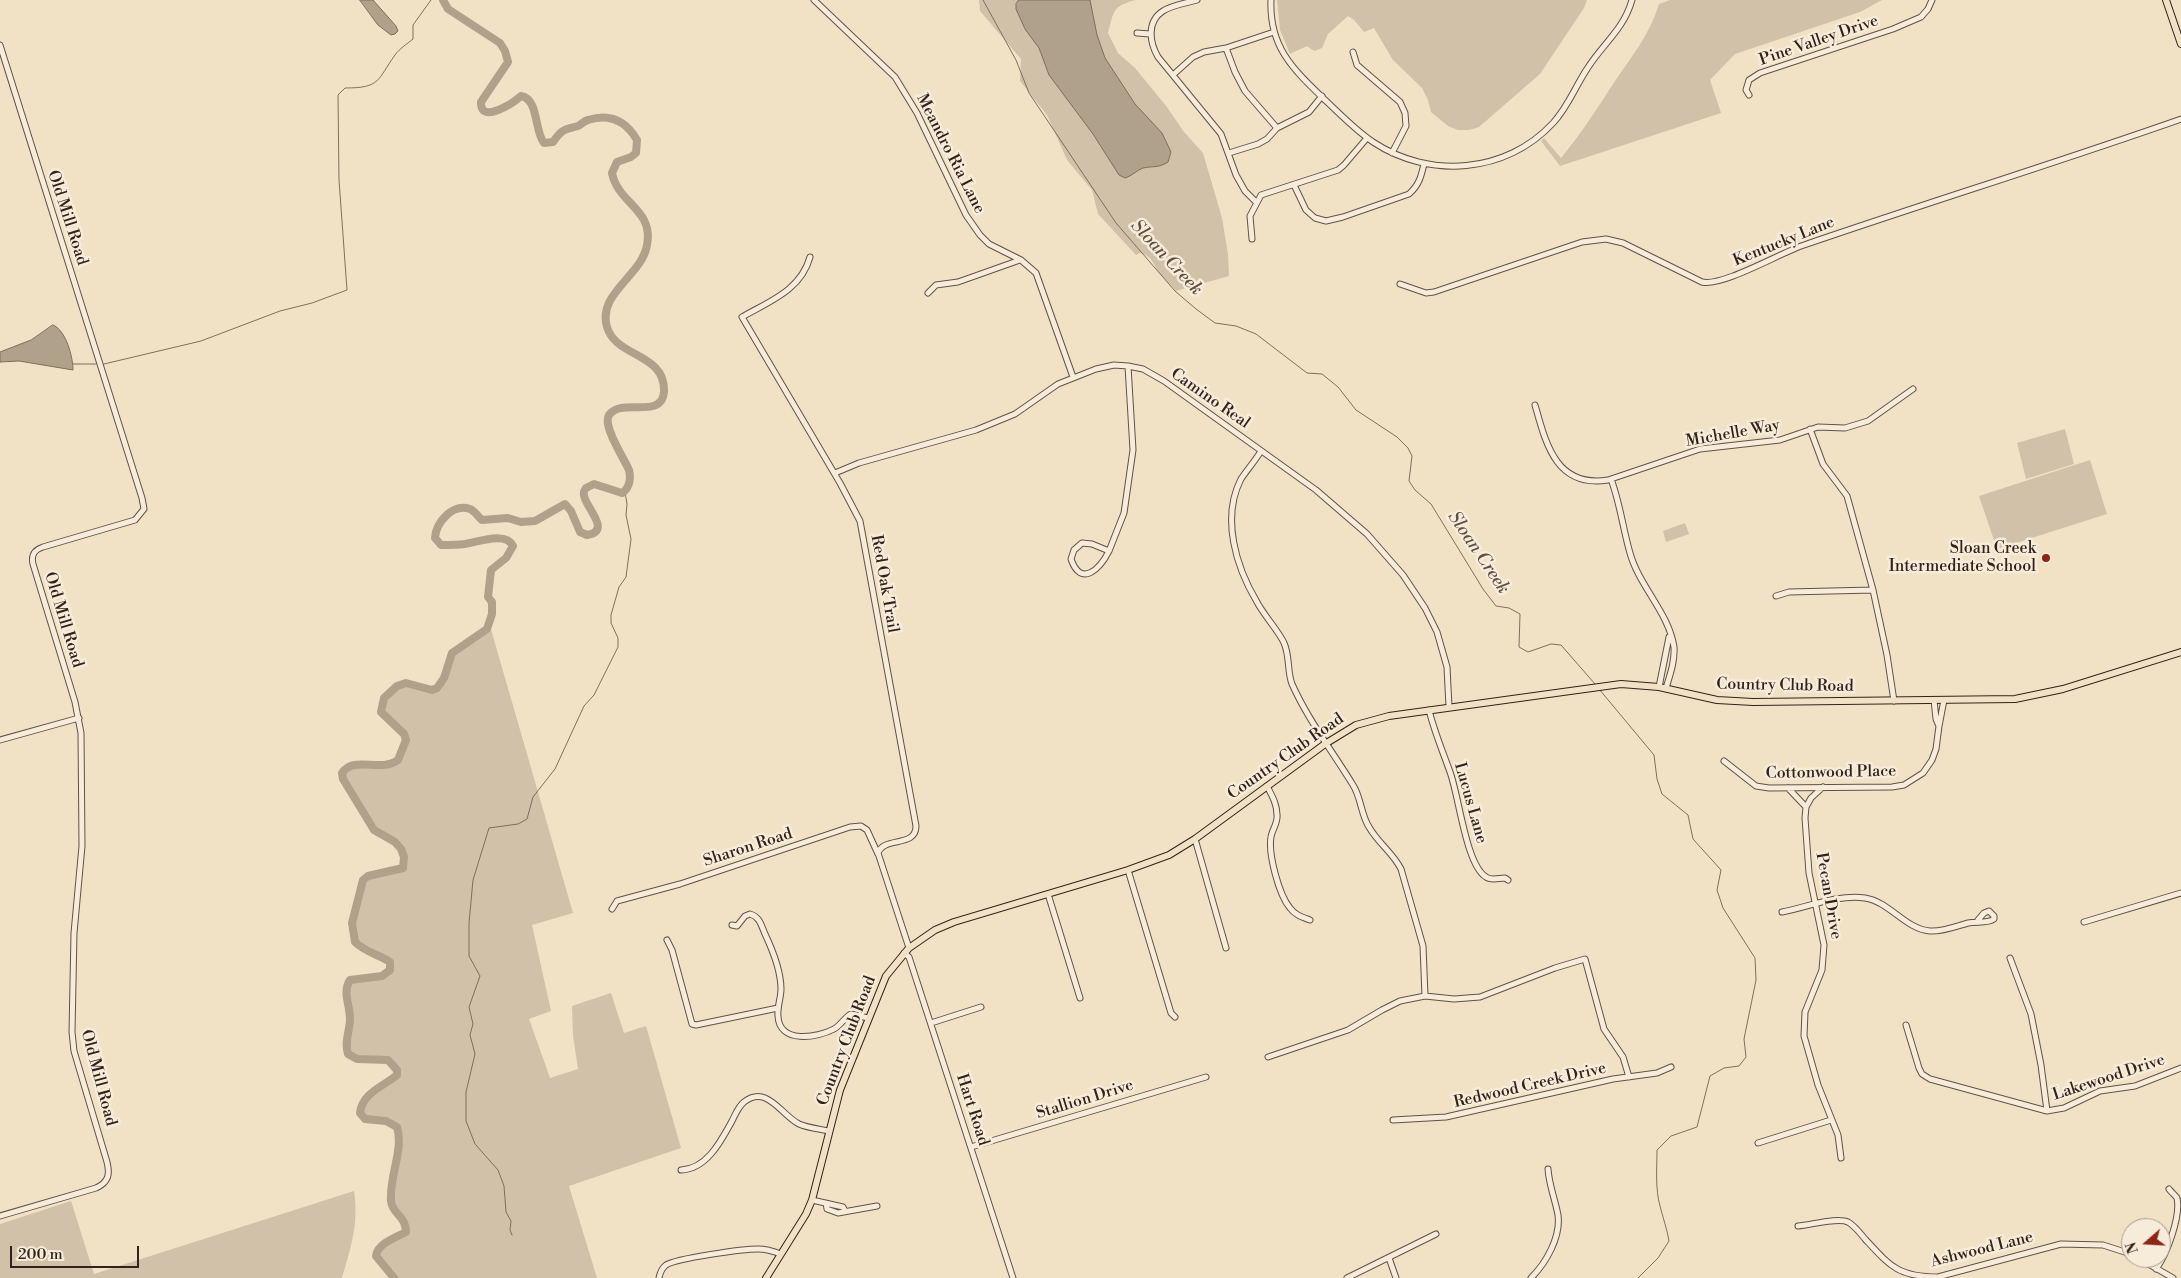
<!DOCTYPE html>
<html>
<head>
<meta charset="utf-8">
<style>
	body { margin:0 }
	#map { position:relative; width:2181px; height:1278px; overflow:hidden; background:#f1e2c5; font-family:"Libre Bodoni",serif }
	canvas { display:block }
	.north { position:absolute; left:2121px; top:1218px; width:50px; height:50px; box-sizing:border-box; background:#f6ecd9; border:1px solid #a89b8d; border-radius:50%; rotate:251deg; font-size:14px; font-weight:700; line-height:20px; text-align:center; color:#33221a }
	.north::after { content:''; display:block; margin:auto; width:18px; height:22px; background:#8f2418; clip-path:polygon(50% 0,100% 100%,50% 72%,0 100%) }
	.scale { position:absolute; left:10px; top:1246px; width:129px; height:22px; box-sizing:border-box; border:2px solid #33221a; border-top:0; padding-left:6px; font-size:15px; line-height:18px; white-space:nowrap; color:#33221a; -webkit-text-stroke:4px #f6ecd9; paint-order:stroke }
</style>
</head>
<body>
<div id="map">
<canvas width="2181" height="1278"></canvas>
<div class="north">N</div>
<div class="scale">200 m</div>
</div>
<script>
const g = document.querySelector('canvas').getContext('2d');
g.lineJoin = 'round';
function fillPath(path, color) { g.fillStyle = color; g.fill(path, 'evenodd'); }
function stroke(path, color, width, dash) { g.strokeStyle = color; g.lineWidth = width; g.lineCap = dash ? 'butt' : 'round'; g.setLineDash(dash || []); g.stroke(path); }
function write(font, color, halo, rows, align = 'center') {
  g.font = font + ' "Libre Bodoni",serif'; g.lineWidth = 5; g.setLineDash([]); g.textBaseline = 'middle'; g.strokeStyle = halo; g.fillStyle = color; for (const [text, x, y, turn = 0] of rows) {
    g.save(); g.translate(x, y); g.rotate((+turn || 0) * Math.PI / 180); g.textAlign = isNaN(turn) ? turn : align; if (halo) g.strokeText(text, 0, 0); g.fillText(text, 0, 0); g.restore();
  }
}
fillPath(new Path2D(`
	M979 0H1136C1112 6 1114 11 1108 33L1118 53 1135 68 1167 107 1184 132 1203 153 1222 218 1228 254 1229 276 1176 291C1171 285 1167 282 1162 276 1153 267 1155 257 1140 253L1136 255 1098 214 1092 190 1067 160 1047 115 1020 81 1021 59 980 11Z
	M1277 0H1587L1584 8 1540 74 1479 127 1469 130H1458L1448 126 1431 112 1428 100 1422 88 1393 60 1374 28 1364 32 1354 20 1348 16 1328 34 1322 48 1314 51 1307 46 1290 54 1280 30Z
	M1670 0H1882L1860 12 1735 54 1710 80 1721 113 1560 166 1541 141 1544 138 1561 158C1581 134 1598 107 1615 81 1632 56 1650 34 1659 4Z
	M2065 429 2074 464 2026 479 2017 443Z
	M2090 460 2107 514 1997 549 1979 496Z
	M1685 523 1689 534 1666 542 1663 531Z
	M490 626 573 913 532 925 551 1011 529 1019 550 1078 578 1069 573 1036 572 1006 611 993 624 1033 646 1026 681 1148 569 1186 597 1278H394L377 1256V1251L382 1246 406 1232C406 1216 392 1214 391 1201 389 1176 405 1151 397 1127L386 1120H373L362 1116 361 1107 374 1092 398 1076 397 1070 388 1059C375 1059 359 1062 349 1053 346 1042 350 1032 351 1021 352 1007 343 993 351 981 364 974 379 982 391 971L390 961 368 951 356 941C350 925 356 888 368 876L404 869 405 857 401 848 395 842 375 829 344 779 343 773C356 756 379 774 398 760 417 730 394 733 382 711 382 704 384 698 390 693 404 680 416 686 432 691 449 683 442 667 452 654 462 642 483 639 490 626Z
	M354 1191C359 1223 351 1247 342 1278H0V1224L71 1201 94 1274Z`), '#d1c1a8');
const water = new Path2D(`
	M360 0H373L396 26 398 31 395 34 391 35 378 25Z
	M1019 0H1090L1097 35 1105 58 1135 104 1162 133 1171 152 1168 162C1159 168 1153 166 1143 168 1137 170 1132 176 1125 178L1119 175 1093 134 1049 75 1039 48 1025 29 1016 9V4Z
	M53 325C66 330 73 357 73 370L19 361 0 362V352L31 340Z`);
fillPath(water, '#b0a18b');
stroke(water, '#7e6e5e', 1);
stroke(new Path2D(`
	M983 0 1016 60 1029 93 1116 223 1175 291 1196 309 1215 323 1236 326 1256 334 1307 373 1322 374 1338 387 1356 410 1397 437 1408 448 1412 456 1409 481 1415 490 1431 504 1483 589 1496 606 1509 608 1520 614 1519 647 1528 652 1551 644 1561 645 1595 684
	M73 364H96
	M104 364 201 341 280 311 312 303 347 290 339 180 338 95 345 88C381 88 377 80 395 55 399 49 407 44 413 39V25L431 0
	M1599 689 1654 755 1657 779 1662 794 1688 815 1693 839 1721 870 1717 890 1723 908 1755 958 1756 980 1744 1039 1746 1057 1739 1066 1724 1068 1710 1076 1697 1127 1671 1136 1657 1150C1657 1168 1655 1188 1660 1206 1663 1218 1667 1229 1669 1241L1658 1258 1638 1278
	M512 1235 510 1230 511 1221 506 1212 504 1186 498 1170 475 1144 466 1121V1092L475 1054 470 1035 473 1024 469 1007 480 976 469 956V923L473 880 489 828 518 824 527 819 533 797 555 769 584 706 594 695 618 647V638L611 623V615L619 587 626 577 631 539 626 515 627 504 625 492`), '#7e6e5e', 1);
stroke(new Path2D(`
	M394 1278 376 1256C377 1244 396 1237 406 1232 406 1216 392 1214 391 1201 389 1176 404 1150 397 1127L386 1121 365 1119 360 1113C362 1093 384 1086 397 1075V1070L388 1060 357 1059 348 1054C344 1042 350 1030 350 1019 350 1005 342 992 350 980L382 976 390 970V962C378 954 365 952 355 942L352 923 363 880 368 876 403 868 404 857 401 849 395 842 374 830 343 779 342 773C354 755 380 773 398 760L406 740 404 734 381 712 384 698 397 686 406 683 432 690 437 688 444 678 452 653 487 629 492 614V602L488 597 491 570 506 558 513 546C506 531 478 542 465 544 457 545 449 545 441 545L435 538C436 522 453 503 470 509 475 511 478 517 482 520L508 518 521 522 535 521 565 504 571 511 580 532 587 535C613 531 584 506 584 495 583 492 584 491 586 488L594 484 622 493C630 488 631 478 629 470 624 458 602 426 609 415 621 397 662 420 664 392 666 353 616 358 607 327 597 293 642 276 647 245 654 209 618 204 612 173L617 162 631 157 636 153 637 140C626 121 610 113 588 120 584 121 582 124 578 126 564 130 563 128 553 142L544 143C534 131 539 99 521 96 513 103 480 125 481 102L508 62 505 51 500 43 448 9 443 0`), '#b0a18b', 8);
const minor = new Path2D(`
	M814 0 895 77 917 113 966 215 980 235 989 244 1021 260 1036 273 1073 377
	M1197 0C1187 3 1172 5 1163 11 1146 22 1150 43 1158 57L1221 134 1236 175 1245 191 1256 202
	M1271 0C1269 47 1293 69 1324 99 1340 114 1355 130 1373 142 1429 179 1506 174 1553 123 1568 107 1575 87 1587 69 1603 43 1623 31 1632 0
	M1137 33 1150 34
	M0 45 142 498 144 509 135 520 43 547C34 550 31 555 33 564L75 702 81 733 82 846 74 933 72 1032 74 1051 107 1162C110 1174 109 1182 96 1188L0 1216
	M1226 48 1235 72 1245 91 1277 128
	M1353 52 1357 65 1400 102 1405 113 1406 126 1392 153
	M1174 74 1193 57 1204 52 1226 48 1274 32
	M1749 95 1746 90 1749 80 1760 73 1893 29 1921 17 1928 9 1932 0
	M1229 153 1258 144 1267 139 1277 128 1309 112 1322 96
	M1294 185 1306 210 1315 218 1326 221 1343 217 1409 194C1419 185 1421 177 1424 164
	M1252 239 1250 216 1261 195 1338 170 1344 165 1367 138
	M810 257C801 290 770 301 742 317L840 483 860 521 916 826C916 848 884 836 878 853L909 948
	M1400 284 1426 293 1434 292 1582 242 1606 239 1623 243 1702 282C1722 287 1780 253 1804 245 1929 202 2056 163 2181 119
	M928 293 936 285 958 282 1020 260
	M1535 405C1546 444 1556 488 1608 480L1700 449 1780 440 1818 427 1845 428 1868 421 1913 389
	M1810 429 1823 464 1847 496 1873 590 1887 655 1894 701
	M1261 451C1255 461 1247 470 1241 479 1221 518 1236 567 1257 602 1263 614 1280 633 1284 643 1290 656 1287 671 1292 684 1308 720 1333 752 1353 785 1361 797 1361 815 1369 827 1378 843 1393 853 1401 869L1423 946 1425 996
	M835 473 859 463 976 430 1015 414 1058 384 1096 369 1114 365 1128 366 1143 369 1164 381 1316 490 1367 534 1403 575 1425 608 1437 632 1447 667 1449 707
	M1611 479C1620 503 1623 529 1630 553 1639 586 1669 613 1674 647 1675 661 1670 675 1666 688
	M1082 543 1092 544 1109 551C1100 569 1081 588 1071 559L1074 550Z
	M1109 551 1124 513 1133 450 1128 366
	M1776 596 1789 592 1873 590
	M1659 687 1669 637
	M1934 700 1936 719 1939 726 1944 700
	M1429 710C1434 731 1443 752 1450 772 1459 796 1466 865 1486 877 1491 881 1499 878 1505 878L1508 880
	M0 740 79 718
	M1724 761 1756 786 1769 788 1892 787 1904 785 1923 773 1932 760 1936 749 1939 726
	M1267 786C1272 796 1277 804 1277 815 1278 823 1272 830 1271 837 1268 854 1279 895 1290 908 1295 915 1302 917 1310 920
	M1823 787 1811 798 1806 807 1805 818 1809 873 1824 945 1822 970 1805 1012 1804 1036 1818 1085 1838 1135 1841 1158
	M1788 788 1806 807
	M1195 839 1226 948
	M1128 870 1171 1013 1175 1017
	M1048 894 1080 998
	M612 909 617 901 680 884 850 827 861 826 867 830 878 854
	M1782 912C1808 907 1838 894 1865 898 1890 902 1905 929 1930 931 1942 932 1957 926 1968 923 1977 921 1987 924 1994 919V916L1989 911 1984 913 1978 920
	M2084 922 2181 893
	M732 925 737 926 745 916 750 914C760 917 761 925 765 934 773 951 781 971 781 989 781 998 777 1007 778 1016 779 1044 817 1038 834 1029 841 1025 844 1018 851 1014L868 1018
	M667 940 672 950 692 1024 696 1025 778 1008
	M904 953 909 957 1013 1278
	M2010 958 2031 1014 2041 1065 2047 1111
	M931 1023 981 1007
	M1906 1025 1919 1068 1922 1074 1930 1079 2047 1111 2064 1108 2100 1091 2135 1086 2181 1068
	M1268 1057 1348 1030 1382 1010 1400 1001 1425 996 1454 999 1480 997 1555 968 1585 959 1604 1029 1623 1057 1629 1077
	M1393 1120 1446 1117 1613 1079 1657 1073 1671 1067
	M1758 1143 1831 1120
	M971 1147 1206 1077
	M681 1170C707 1169 721 1141 732 1121 735 1115 738 1107 744 1102 767 1084 781 1115 799 1124 808 1128 820 1129 829 1131
	M812 1200 843 1207 845 1211
	M826 1203 827 1209 838 1213 877 1206
	M1798 1226C1811 1225 1838 1217 1848 1222 1855 1226 1860 1233 1865 1239 1890 1266 1898 1277 1938 1277L2061 1244 2103 1245 2131 1254
	M1389 1258 1396 1278
	M2138 1258 2173 1278
	M2156 1269C2167 1254 2181 1216 2177 1198 2175 1195 2171 1192 2169 1189
	M659 1278C660 1273 662 1268 666 1265 677 1258 744 1249 758 1249 766 1249 773 1251 781 1254
	M1347 1278 1436 1234
	M1531 1278C1546 1263 1561 1237 1558 1215 1555 1199 1549 1185 1548 1169`);
const major = new Path2D(`
	M2166 0 2181 44
	M766 1278 806 1214 812 1200 840 1090 886 976 909 948 935 930 954 922 1128 870 1169 855 1195 839 1325 744 1356 725 1389 716 1621 684 1659 687 1717 700 1753 702 2015 699 2063 689 2181 652`);
stroke(minor, '#625245', 7);
stroke(major, '#33221a', 8);
stroke(minor, '#f6ecd9', 5);
stroke(major, '#f1e2c5', 6);
for (const [x, y, r, color] of [
	[2046,558,5,"#8f2418"]
]) { const dot = new Path2D(); dot.arc(x, y, r, 0, 2 * Math.PI); g.fillStyle = color; g.fill(dot); stroke(dot, '#f6ecd9', 2); }
write('16px', '#33221a', '#f6ecd9', [
	["Pine Valley Drive",1819,41,-19],
	["Meandro Ria Lane",950,154,63],
	["Old Mill Road",67,218,72],
	["Kentucky Lane",1784,242,-22],
	["Camino Real",1210,399,35],
	["Michelle Way",1733,434,-10],
	["Red Oak Trail",884,584,80],
	["Old Mill Road",63,620,73],
	["Country Club Road",1785,686,1],
	["Country Club Road",1286,757,-35],
	["Cottonwood Place",1831,773,-1],
	["Lucus Lane",1470,803,74],
	["Sharon Road",748,848,-18],
	["Pecan Drive",1828,896,80],
	["Country Club Road",847,1041,-69],
	["Old Mill Road",98,1078,75],
	["Lakewood Drive",2109,1078,-18],
	["Redwood Creek Drive",1530,1086,-13],
	["Stallion Drive",1085,1100,-17],
	["Hart Road",972,1110,72],
	["Ashwood Lane",1982,1250,-14]
]);
write('16px', '#33221a', '#f6ecd9', [
	["Sloan Creek",2036,549],
	["Intermediate School",2036,567]
], 'right');
write('italic 18px', '#5f4e42', '#f6ecd9', [
	["Sloan Creek",1166,258,47],
	["Sloan Creek",1478,553,56]
]);
</script>
</body>
</html>
